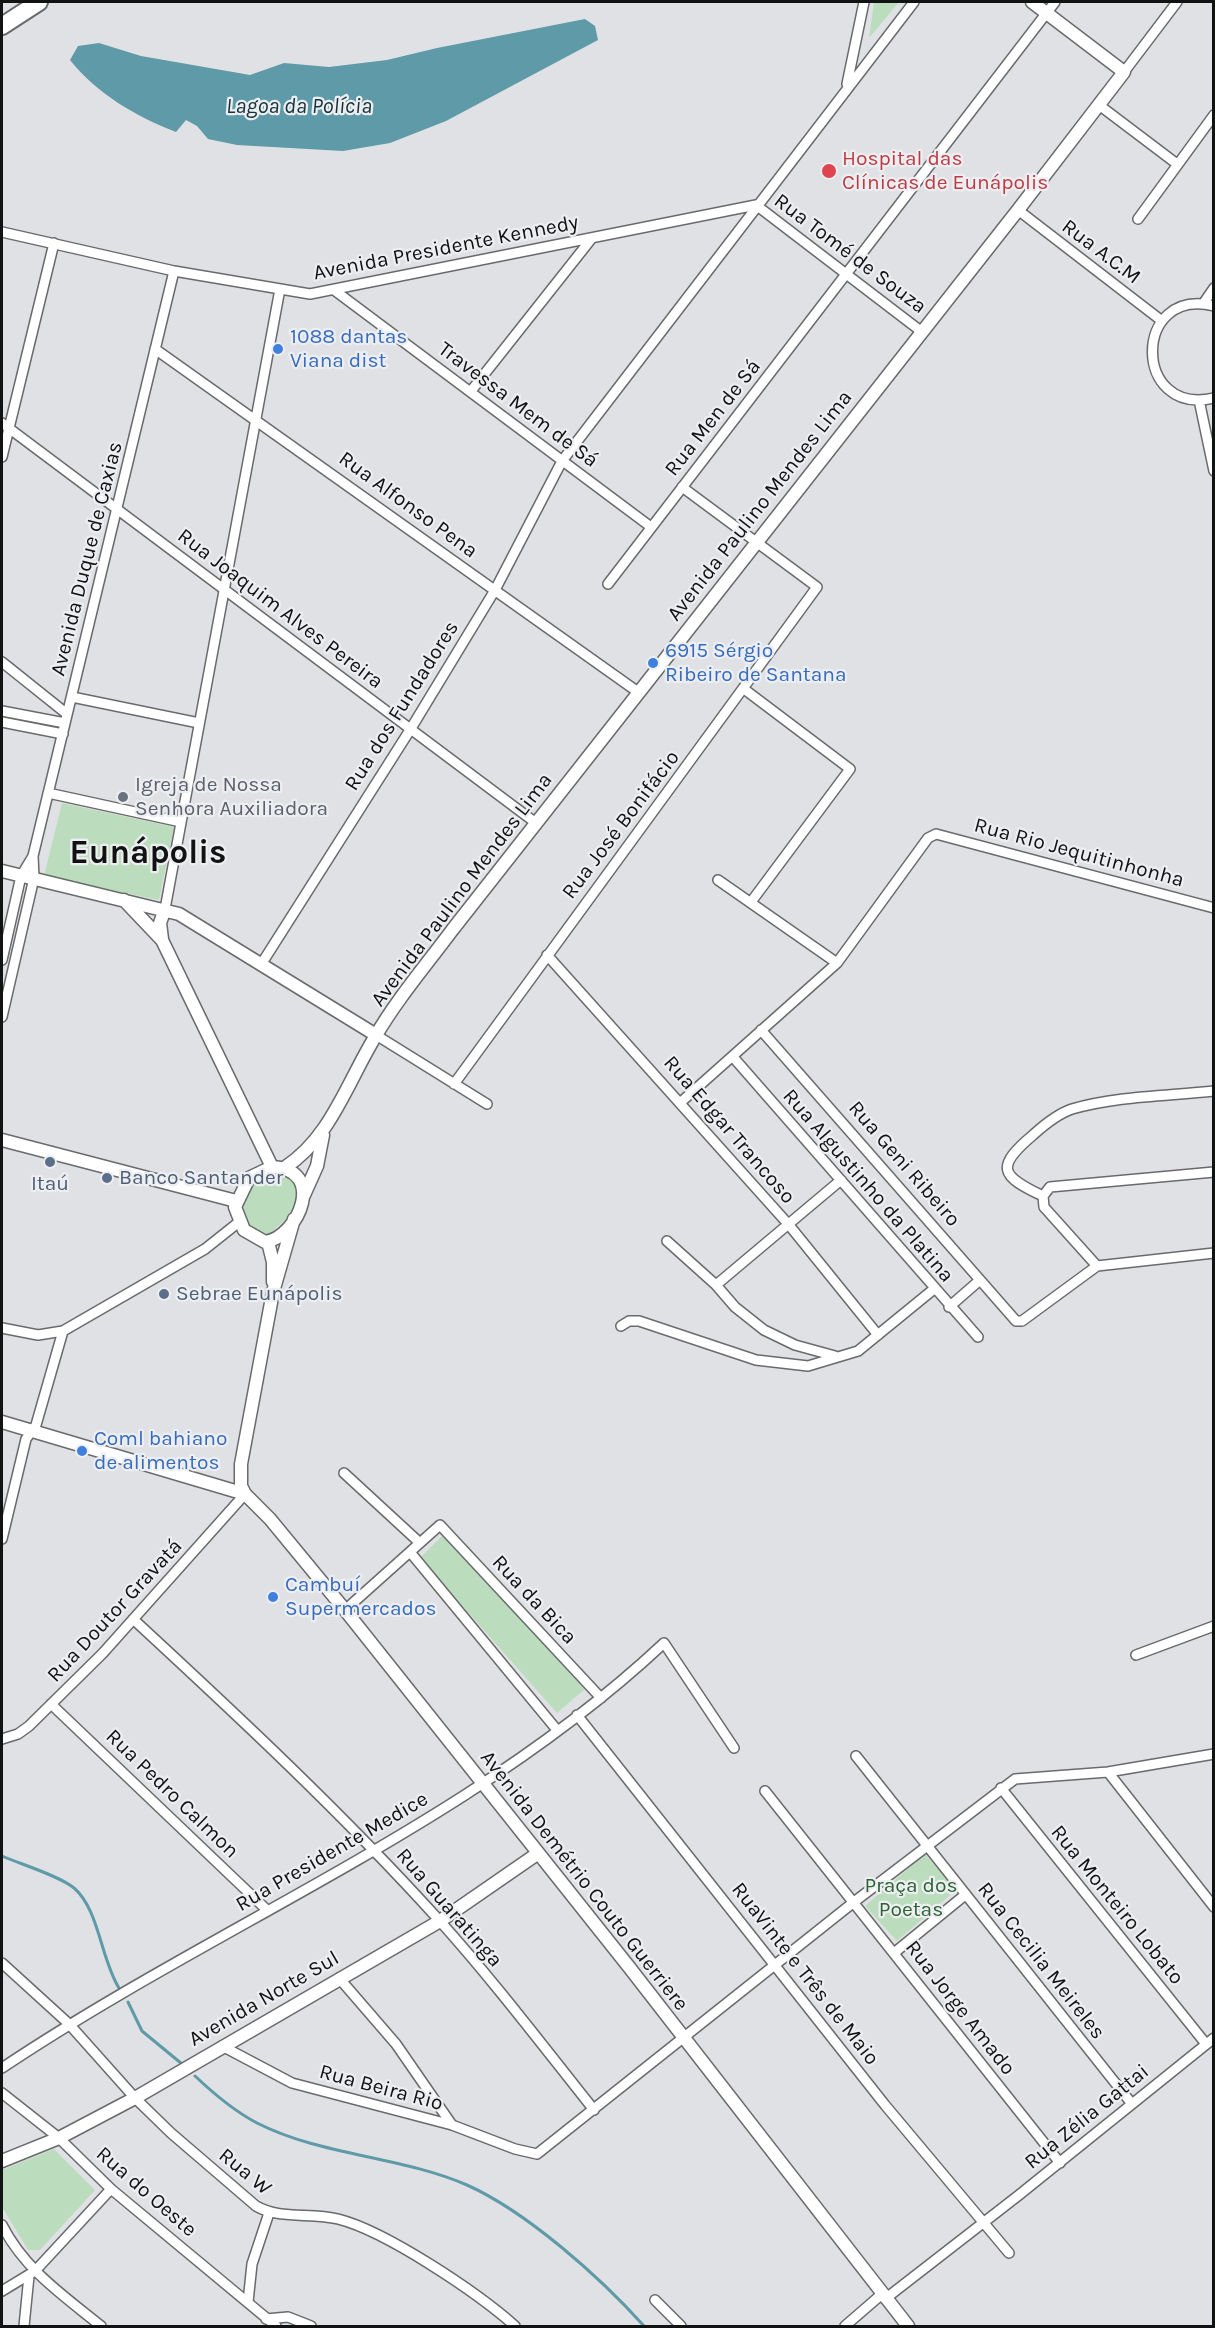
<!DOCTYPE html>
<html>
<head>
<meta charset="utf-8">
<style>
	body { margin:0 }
	#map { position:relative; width:1215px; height:2328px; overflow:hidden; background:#e0e1e4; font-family:Karla,sans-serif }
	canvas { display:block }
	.frame { position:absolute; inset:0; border:3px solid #111212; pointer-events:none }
</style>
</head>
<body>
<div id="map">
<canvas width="1215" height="2328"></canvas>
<div class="frame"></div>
</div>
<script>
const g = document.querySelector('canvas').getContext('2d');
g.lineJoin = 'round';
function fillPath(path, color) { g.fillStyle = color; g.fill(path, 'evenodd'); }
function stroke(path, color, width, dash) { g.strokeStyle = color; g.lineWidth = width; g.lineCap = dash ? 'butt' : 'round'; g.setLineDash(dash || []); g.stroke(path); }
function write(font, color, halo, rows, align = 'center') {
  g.font = font + ' Karla,sans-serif'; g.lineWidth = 4.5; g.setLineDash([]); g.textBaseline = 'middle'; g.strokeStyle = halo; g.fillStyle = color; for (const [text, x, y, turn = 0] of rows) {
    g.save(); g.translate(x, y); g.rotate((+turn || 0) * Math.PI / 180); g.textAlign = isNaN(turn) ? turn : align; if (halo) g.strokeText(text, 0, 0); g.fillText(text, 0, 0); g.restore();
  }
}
fillPath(new Path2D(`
	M874 2H899L869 38Z
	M62 803 174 827 159 900 44 876Z
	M271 1173 286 1177 296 1184 298 1199 285 1220 268 1235H258L249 1229 242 1208 249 1184Z
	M443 1535 585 1689 557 1713 420 1558Z
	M925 1854 956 1890 897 1941 865 1906Z
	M54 2149 95 2190 40 2250H28L2 2207V2170Z`), '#bcddbd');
fillPath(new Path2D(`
	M585 19 595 26 598 40 446 121 390 143 343 151 237 145 208 139 197 126 186 120 176 132C137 117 97 94 70 60L78 46 99 43 141 56 250 75 284 63 329 67 387 60 437 48Z`), '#5e9aa7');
stroke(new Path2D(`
	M2 1856C20 1864 60 1876 74 1888 99 1909 101 1960 119 1988
	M128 2002 142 2031 182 2064
	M195 2076C214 2094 234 2111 257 2123 322 2156 400 2156 467 2185 527 2212 600 2277 644 2326`), '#5e9aa7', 3);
const street = new Path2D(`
	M1124 72 1177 2
	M847 84 864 2
	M1099 105 1177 164
	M756 205 922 332
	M1018 210 1162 321
	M1138 219 1214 115
	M2 232 174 271 310 294 756 205
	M334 290 651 527
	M1203 304 1214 288
	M1214 306C1132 286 1132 417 1214 398
	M155 349 638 692
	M471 391 592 238
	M1199 400 1214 471
	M2 423 536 823
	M2 457 54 243
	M608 584 1055 2
	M2 662 67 714
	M744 689 850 769 751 902
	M72 697 199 723
	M2 711 65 723
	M2 722 63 734
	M48 793 181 822
	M718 880 837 963
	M165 909 280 289
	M547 955 789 1225 878 1335
	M2 960 21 876 33 856
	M262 963 410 730 495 590 562 461 914 2
	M2 1017 34 878 33 856 174 271
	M761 1030 1016 1321H1022L1097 1266 1214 1253
	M376 1035 487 1104
	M733 1057 978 1337
	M454 1084 817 587 682 487
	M681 1102 837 963 928 838 936 834 1214 908
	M1043 1196C1000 1176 995 1167 1033 1135 1044 1125 1057 1114 1072 1109 1116 1096 1167 1096 1214 1091
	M667 1241 716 1285 735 1307 764 1330 795 1345 835 1356
	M1097 1266 1044 1207 1043 1196 1050 1187 1214 1172
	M716 1285 841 1180
	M949 1307 980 1280
	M621 1326 629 1321H639L756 1360 808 1366 858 1351 934 1289
	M2 1328 38 1335 63 1331 205 1249 239 1222
	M344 1473 420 1543
	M2 1539 26 1439 36 1425 63 1331
	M410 1552 557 1730
	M345 1610 440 1525 601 1698
	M133 1619C238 1716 342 1813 438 1919 493 1980 543 2046 594 2110
	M1136 1655 1214 1626
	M51 1704 268 1911
	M577 1715 885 2105 1009 2253
	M2 1739 18 1734 29 1726 103 1653 245 1494
	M856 1756 1132 2104
	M1108 1772 1214 1907
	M1001 1788 1206 2044
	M765 1791 1060 2163
	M894 1953 965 1895
	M2 1963 69 2024 135 2098 171 2133 256 2206C280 2220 311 2212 338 2219 386 2231 478 2293 515 2326
	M339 1978 396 2044 452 2125
	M222 2046 292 2083 452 2125 515 2149 537 2154 854 1902 1015 1779 1108 1772 1214 1754
	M2 2068C219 1923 471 1824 664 1643L734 1748
	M2 2093 59 2138 111 2189 276 2326
	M2 2225C24 2269 64 2296 101 2326
	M2 2291 35 2271 111 2189
	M885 2299 1019 2195 1214 2038
	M655 2300 681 2326
	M248 2302 252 2264 269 2213
	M266 2319 288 2317 311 2326
	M24 2326 29 2276
	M845 2326 882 2294`);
const secondary = new Path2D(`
	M2 871 179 914 376 1035
	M124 900 162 940 272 1167
	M162 939 160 923 165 909
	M2 1140 236 1201
	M272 1167C327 1169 299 1237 265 1242L244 1230 235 1207 249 1178Z
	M284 1168C330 1139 347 1083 375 1037 397 999 427 964 453 929L1018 210 1124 72 1032 2
	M304 1195 317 1166 323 1135
	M294 1219 273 1292 241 1464V1486L245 1494 270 1519 345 1610 629 1967 908 2326
	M268 1242 273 1262V1282
	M2 1422 245 1494
	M2 2161 59 2138 135 2098 440 1921 537 1854`);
const highway = new Path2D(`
	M2 26 39 2`);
stroke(street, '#696a6c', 12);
stroke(secondary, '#696a6c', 15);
stroke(highway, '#696a6c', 20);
stroke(street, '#fff', 9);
stroke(secondary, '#fff', 12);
stroke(highway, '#fff', 16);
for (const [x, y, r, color] of [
	[829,171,8,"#e0444e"],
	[278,349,6,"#3f7fe0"],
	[653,663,6,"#3f7fe0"],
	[123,797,6,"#6b7280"],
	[50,1162,6,"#5c6f8a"],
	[107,1178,6,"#5c6f8a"],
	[164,1294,6,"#5c6f8a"],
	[82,1451,6,"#3f7fe0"],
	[273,1597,6,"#3f7fe0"]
]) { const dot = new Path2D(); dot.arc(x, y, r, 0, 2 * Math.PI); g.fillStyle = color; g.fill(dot); stroke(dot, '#edeef1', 2); }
write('21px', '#be3a42', '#edeef1', [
	["Hospital das",842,159],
	["Clínicas de Eunápolis",842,183]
], 'left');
write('21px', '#111212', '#edeef1', [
	["Avenida Presidente Kennedy",446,248,-11],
	["Rua A.C.M",1101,252,37],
	["Rua Tomé de Souza",850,254,37],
	["Travessa Mem de Sá",518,405,37],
	["Rua Men de Sá",713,418,-52],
	["Rua Alfonso Pena",408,505,36],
	["Avenida Paulino Mendes Lima",760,506,-52],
	["Avenida Duque de Caxias",87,559,-76],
	["Rua Joaquim Alves Pereira",280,609,37],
	["Rua dos Fundadores",402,706,-58],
	["Rua José Bonifácio",621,825,-53],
	["Rua Rio Jequitinhonha",1079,853,15],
	["Avenida Paulino Mendes Lima",462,890,-53],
	["Rua Edgar Trancoso",729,1130,49],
	["Rua Geni Ribeiro",904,1164,49],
	["Rua Algustinho da Platina",868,1186,49],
	["Rua da Bica",534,1600,47],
	["Rua Doutor Gravatá",115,1611,-47],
	["Rua Pedro Calmon",172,1794,44],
	["Rua Presidente Medice",332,1852,-30],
	["Avenida Demétrio Couto Guerriere",584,1881,52],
	["Rua Monteiro Lobato",1117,1905,51],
	["Rua Guaratinga",449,1908,49],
	["Rua Cecilia Meireles",1041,1961,52],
	["RuaVinte e Três de Maio",805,1974,52],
	["Avenida Norte Sul",264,1999,-30],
	["Rua Jorge Amado",960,2008,52],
	["Rua Beira Rio",381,2088,15],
	["Rua Zélia Gattai",1087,2117,-39],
	["Rua W",245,2172,39],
	["Rua do Oeste",146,2192,41]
]);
write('21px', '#366cbe', '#edeef1', [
	["1088 dantas",290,337],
	["Viana dist",290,361],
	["6915 Sérgio",665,651],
	["Ribeiro de Santana",665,675],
	["Coml bahiano",94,1439],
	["de alimentos",94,1463],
	["Cambuí",285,1585],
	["Supermercados",285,1609]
], 'left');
write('21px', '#5b616d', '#edeef1', [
	["Igreja de Nossa",135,785],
	["Senhora Auxiliadora",135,809]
], 'left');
write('21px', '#4e5e75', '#edeef1', [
	["Banco Santander",119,1178],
	["Itaú",50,1184,"center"],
	["Sebrae Eunápolis",176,1294]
], 'left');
write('21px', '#2c6334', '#edeef1', [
	["Praça dos",911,1886],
	["Poetas",911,1910]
]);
write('italic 22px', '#133239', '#edeef1', [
	["Lagoa da Polícia",299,107]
]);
write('bold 33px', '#111212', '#edeef1', [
	["Eunápolis",148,854]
]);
</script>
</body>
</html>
